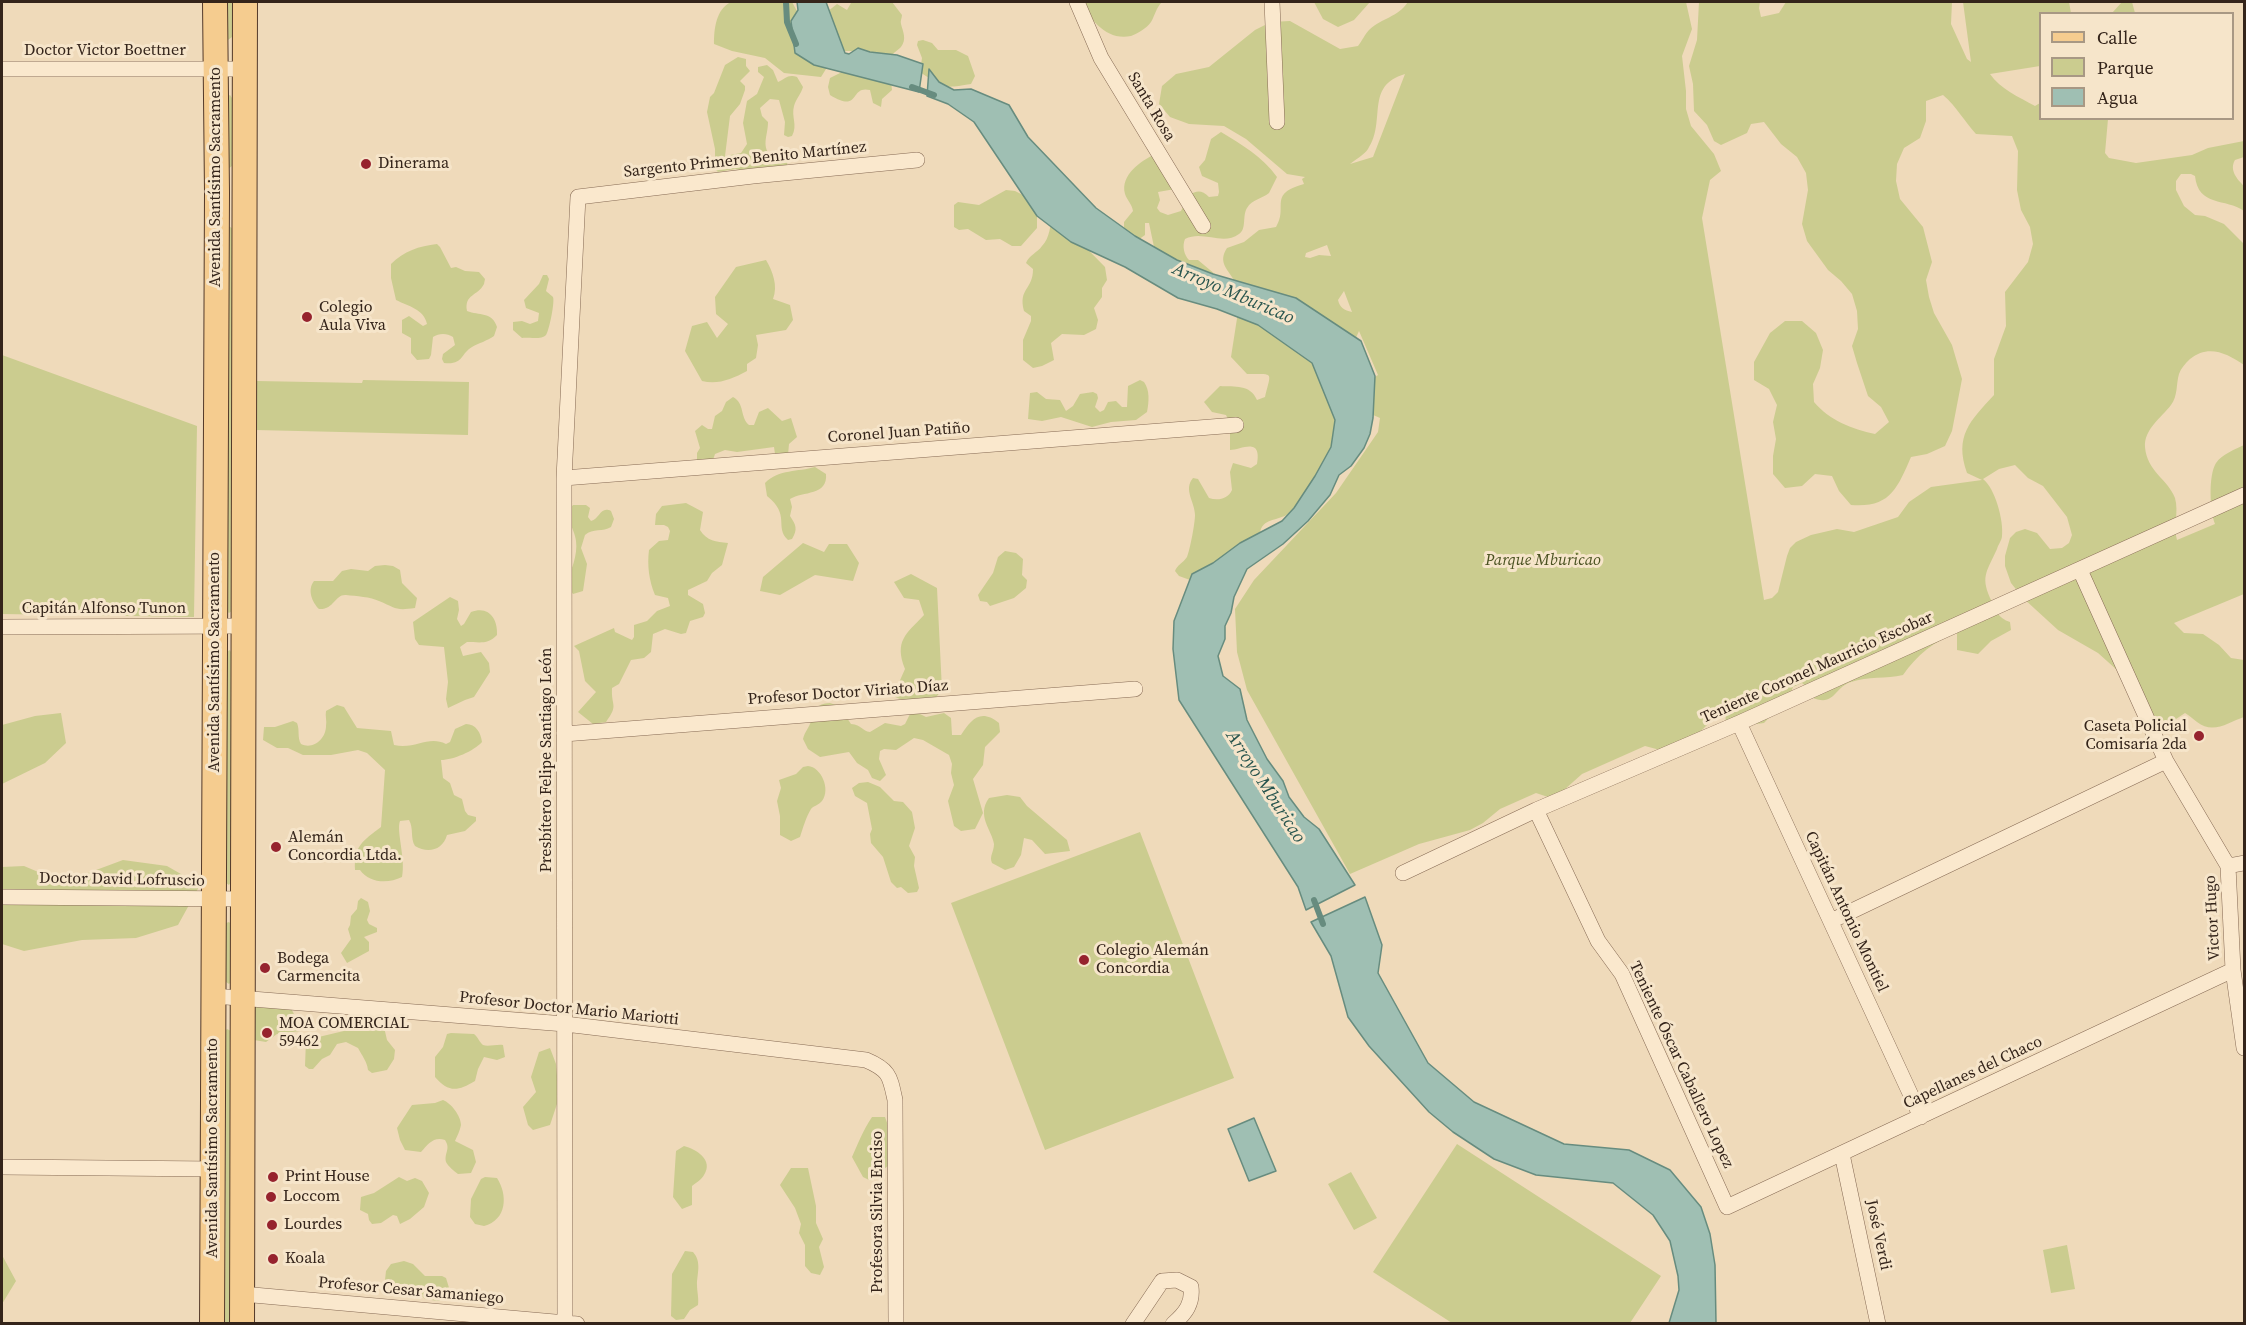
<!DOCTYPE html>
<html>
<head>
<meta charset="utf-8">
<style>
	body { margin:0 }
	#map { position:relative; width:2246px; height:1325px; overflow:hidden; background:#efdaba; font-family:"Source Serif 4",serif }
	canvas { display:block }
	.frame { position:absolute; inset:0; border:3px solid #34241a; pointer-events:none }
	.legend { position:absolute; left:2039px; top:12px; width:195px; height:108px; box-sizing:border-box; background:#f6e5ca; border:2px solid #a89884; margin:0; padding:8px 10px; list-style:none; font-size:18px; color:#34241a }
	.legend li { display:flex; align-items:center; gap:12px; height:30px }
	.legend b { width:30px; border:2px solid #a89884 }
</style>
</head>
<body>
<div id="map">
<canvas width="2246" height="1325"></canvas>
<div class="frame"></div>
<ul class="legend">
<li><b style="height:8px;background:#f5cc8f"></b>Calle</li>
<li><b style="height:16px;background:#cbcc8f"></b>Parque</li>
<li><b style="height:16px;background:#9fbfb3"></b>Agua</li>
</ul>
</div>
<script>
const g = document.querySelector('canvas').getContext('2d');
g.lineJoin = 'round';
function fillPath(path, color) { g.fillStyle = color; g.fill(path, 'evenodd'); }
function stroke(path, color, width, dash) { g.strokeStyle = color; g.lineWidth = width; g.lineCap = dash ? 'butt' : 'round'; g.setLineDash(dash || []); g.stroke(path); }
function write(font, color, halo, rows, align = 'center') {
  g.font = font + ' "Source Serif 4",serif'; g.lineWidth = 6; g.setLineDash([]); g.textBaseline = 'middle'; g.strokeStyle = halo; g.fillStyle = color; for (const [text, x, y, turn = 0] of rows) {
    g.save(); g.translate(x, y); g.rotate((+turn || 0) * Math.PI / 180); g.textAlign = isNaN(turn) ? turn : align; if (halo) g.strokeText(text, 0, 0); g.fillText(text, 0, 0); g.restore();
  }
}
fillPath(new Path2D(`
	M226 2H232V37L228 40Z
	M731 2H792L826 64V69L821 77 784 73 765 58 732 51 714 44C714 29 716 9 731 2Z
	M856 2H892L902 15C902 18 900 21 901 24 903 32 907 39 901 47 896 52 891 54 887 60L859 51H845L837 46 827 12 837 4 847 10 851 3Z
	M1079 2H1162C1156 8 1155 15 1151 22 1147 28 1137 34 1131 36 1106 41 1092 20 1079 2Z
	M1314 2H1370L1354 20 1338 27 1323 19Z
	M1408 2H1686L1692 29 1682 56 1686 91V109L1691 126 1714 154 1721 171 1710 180 1702 218 1764 600 1772 598 1778 592 1787 556 1790 548 1796 542 1811 535 1837 529 1854 532 1898 517 1909 502 1931 487 1982 480 1967 473C1954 436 1970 421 1994 395V359L2006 326 2005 292 2028 262 2033 244 2030 227 2021 210 2017 190 2018 151 2012 136 1976 134C1964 121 1957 107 1943 95L1926 101V121L1920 138 1904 148 1897 164 1896 181 1900 199 1923 227 1932 262 1926 280 1929 297 1934 313 1952 345 1962 379 1952 431 1945 446 1927 454 1911 457C1897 489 1890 508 1851 505L1839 491 1832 476 1815 474 1802 486 1785 488 1773 474V456L1776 439 1773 422 1777 405 1769 389 1754 380V362L1770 333 1785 321H1802L1816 333 1823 350 1820 368 1813 384 1814 402C1829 420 1852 429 1875 434L1889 422 1881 407 1868 396 1857 363 1852 346 1858 329 1857 311 1852 294 1841 281 1828 270 1807 241 1802 224 1808 190 1806 173 1797 157 1781 144 1764 122 1751 124 1747 133 1721 145 1714 141 1707 125 1694 111 1693 84 1689 66 1697 40 1699 2H1760L1759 8 1761 17 1779 13 1786 2H1952L1951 24 1967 59 1971 62 1963 2H2069L2071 13 2040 14V66L1990 74C2000 89 2019 97 2035 106L2040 103V118L2108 119 2105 153 2109 158 2136 163 2192 155 2208 148 2244 141V157L2235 160C2229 170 2237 179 2244 186V211C2226 198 2198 207 2195 176L2191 174H2181L2176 181V190L2184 206 2195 215 2205 216 2224 224 2244 244V365C2227 353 2208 344 2190 359 2185 364 2181 368 2179 374 2176 384 2178 396 2171 405 2161 418 2144 429 2145 447 2147 472 2168 479 2175 498 2179 512 2173 527 2177 540L2215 524C2210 511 2208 476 2216 463 2222 454 2236 449 2244 445V594L2174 623 2184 633 2203 634 2219 645 2231 658 2244 660V717C2229 722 2213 735 2197 722 2193 719 2190 716 2185 713L2170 723 2154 727 2117 670 2098 653 2058 630 2023 598 2011 583 2005 566V556L2010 538 2016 532 2025 529 2037 533 2050 549 2062 548 2069 543 2072 535 2067 517 2043 486 2028 478 2015 465 1999 469 1983 479C1995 488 2004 521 2002 536 2002 540 1998 545 1997 549 1986 573 1980 577 1992 602 1997 612 1998 618 2010 622L2011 630 1991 641 1978 654 1957 650V633C1934 641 1917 655 1903 675 1886 679 1868 676 1851 682 1834 687 1835 708 1811 697L1809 689 1802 683 1793 687 1790 695 1764 723 1725 728 1726 711 1718 714 1693 739 1660 750 1645 746 1582 774 1564 790 1548 797 1536 793 1500 809 1483 823 1470 830 1419 844 1350 874 1247 690 1237 652 1235 609 1254 580 1336 493 1378 432 1380 418 1371 414 1360 387 1378 375 1359 331 1355 340 1235 282C1229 270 1217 263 1227 248L1244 242 1259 230 1276 227C1289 207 1267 194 1304 184L1302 179 1305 177 1287 174 1246 139 1224 126 1189 124 1170 117 1159 104 1162 86 1176 74 1209 67 1255 30 1271 22 1290 21 1340 49 1358 46C1362 41 1365 34 1369 30 1383 17 1397 18 1408 2ZM1405 74 1373 157 1350 164C1355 160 1364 155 1368 149 1387 121 1364 86 1405 74ZM1327 245 1331 256 1319 255 1310 258 1305 257 1306 253ZM1344 291 1352 312C1344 310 1340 308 1338 300Z
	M2122 2H2132L2135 13H2112Z
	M923 40 932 43 938 50H956L968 56 975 76 971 84C942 89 944 88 920 72L922 58 917 45 918 41Z
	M738 57 746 59V66L750 71 740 81 745 86V90L740 104 730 116 725 156 741 153 747 144 743 123 747 101 757 94 764 77 758 72V67L767 65 773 70 778 82C786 79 787 74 797 77L803 87C801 94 796 99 794 106 791 117 798 125 792 136L788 137 784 135 785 122 779 100 770 99 760 108 762 116 768 122C768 137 760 146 773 159L781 154 789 156 786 169 741 170 735 169 718 172 715 169V149L707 112 710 97 714 93 725 65Z
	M842 72 891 82 892 90 882 99 881 107 873 103 870 90C849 85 861 114 830 95L828 87 830 78Z
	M230 95 232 98V166L228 169 226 97Z
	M1221 132C1242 145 1262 156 1277 177L1269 193C1262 199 1252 199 1247 208 1242 216 1247 229 1239 234 1223 246 1203 230 1185 239 1182 246 1184 255 1189 260H1198L1216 275 1214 283 1154 247 1149 223H1145V235L1138 240 1124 230V222L1133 211C1132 204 1127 200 1125 194 1120 175 1141 161 1155 154L1175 189 1158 192 1160 200 1157 208 1160 212 1168 215 1181 211 1189 195C1197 190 1202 190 1209 197L1218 196 1219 192 1218 183 1202 176 1199 167 1205 160 1211 139Z
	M1006 190 1015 191 1023 195 1027 194 1037 215V228L1021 246H1012L1000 239 986 240 968 229 959 230 954 227V205L958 202 979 205Z
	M1053 214 1105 267 1107 280 1102 288V297L1094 308 1098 320 1096 329 1084 335 1062 334 1051 343 1054 360 1042 366 1033 368 1023 360V340L1031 321V316L1024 311C1018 288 1033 290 1033 269L1026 263C1029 255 1037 253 1042 246 1050 238 1050 225 1053 214Z
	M228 226 232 228V611L229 613 226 611Z
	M437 244 440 247 451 268 456 267 465 271 479 272 485 279 484 284C478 296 464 294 467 311 479 316 492 311 497 327L494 336C487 341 479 343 472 347 460 354 464 365 444 363L442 359 443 354 455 345 453 337C447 333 439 333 433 337L431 355 429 359 417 360 411 353V338L402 333V320L409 316 423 326 427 324C424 309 408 306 396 300L391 278V264C404 251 419 246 437 244Z
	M766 260C773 272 778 286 773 299L790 305 793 320 786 330 756 335 758 345 756 358 747 364V371C732 379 718 385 702 381L685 351 692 326 707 322 717 338 728 324 716 314 715 297 736 267Z
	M543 275H547L549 279 546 291C547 292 552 296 553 297 555 302 549 331 546 335 542 340 528 337 522 338L513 330V322L522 321 530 324 538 321 539 313 526 308 524 300 539 284Z
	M1238 312 1312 347 1339 430C1328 452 1309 500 1288 514 1278 521 1262 518 1260 533L1190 580 1179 576 1175 571C1177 565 1183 563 1187 557 1190 550 1195 523 1195 515 1195 502 1183 490 1193 478L1198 479 1209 498C1218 501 1228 499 1232 490L1230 472 1233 463 1251 468 1257 464C1262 436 1241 450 1230 450V423L1226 415 1212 412 1204 402 1220 386C1235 387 1250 384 1257 400L1265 397C1271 371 1275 374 1247 374L1231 357Z
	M2 355 197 426 194 617 2 614Z
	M363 380 469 382 468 435 256 430 257 381 362 383Z
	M1140 380 1144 382C1150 390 1149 402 1147 412L1136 420 1111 422 1092 427 1061 417 1042 421 1028 419 1030 393 1037 392 1046 399 1060 400 1066 411 1073 406 1080 394 1093 392 1097 394 1098 398 1095 407 1100 412 1104 410 1108 402 1116 401 1122 407H1127L1128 386Z
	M733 397C745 403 740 418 749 425H754L759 412 768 408 782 421 791 418 797 437 789 444 788 455 775 454 774 447 737 452 725 450 715 454 713 460 697 462V453L700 448 695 431 702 425 708 429H712L715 416 722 411 726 402Z
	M815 467 826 474C828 496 803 491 790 499L792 507 790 516C796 525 798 529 792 539L788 540C774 527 791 515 767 496L765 483C779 469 798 472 815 467Z
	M686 503 703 512 700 530C707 541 716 542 728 543L722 565 712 573 707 581 688 590V595L703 604 705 613 703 617 690 621 686 633 681 634 665 629 653 634 651 652 644 658 631 660 619 684 612 688C611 707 619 704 606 722L593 724 578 712 596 692 585 681 579 651 574 646 614 628 615 632 632 640 634 637V625L647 621 657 611 670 606 668 598 655 595C649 581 647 565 649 550L659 541 668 540 670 531 668 527 664 525H655L656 514 662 506Z
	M573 505H586L590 508 588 517 591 521C600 519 600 506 611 511L614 519 611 527C603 532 593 528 585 535L581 548 587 564 583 591 573 594 566 584C571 571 578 555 576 541 575 528 562 516 573 505Z
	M803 543 824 552 829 544H847L859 563 853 581 815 575 780 595 760 591 763 577Z
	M1005 551 1016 553 1023 559 1022 575 1027 580 1026 588 1014 598 990 606 987 602 980 601 978 595 993 573 998 557Z
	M385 565 393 566 400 570 402 583 417 598 415 608C395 611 396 608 379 601 371 597 356 596 346 595 335 594 334 610 319 609 312 602 307 590 314 581H333L342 571 351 569 368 571 375 566Z
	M911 574 937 588 942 690 932 702H907L893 696 905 669C894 641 906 634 924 615L919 600 904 598 894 582Z
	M450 597 458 601 459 610 457 619 461 626 464 624 471 612C489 605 498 619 497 635 488 645 479 642 467 642L460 647 463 656 481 652 489 663 490 672 474 697 465 700 448 708 446 699 448 682 444 647 419 645 415 639 413 622Z
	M230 650 231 652V882L229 885 226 883V652Z
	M830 703 839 706 851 724C862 725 862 731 870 732L885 723 901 726 905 724 910 714 918 713 926 717 944 713 951 718 952 735H961C971 720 980 708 999 723L1000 732 985 747 983 765 973 779 983 813 975 829 961 831 954 826 948 801 954 785 951 773 952 764 949 755 923 740 914 738 896 750 884 749 880 751 879 759 886 775 880 781 872 778 868 770 857 763 849 752 820 757 808 749 803 739C805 731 809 728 811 721 817 709 815 704 830 703Z
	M337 705 344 707 357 728 391 731 394 745C415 750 428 735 446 744L450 742 455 729 466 724C476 724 481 733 482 742 474 751 453 760 441 760L443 778 450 783 454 795 462 799 465 811 468 815 476 817V821L465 831 447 835C443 850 428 854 415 846 410 838 414 829 409 820L400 821C396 831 406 859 402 877 388 884 369 883 360 870H355C354 845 363 841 381 827L385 770 367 753 358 750 331 755H303L288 748H277L263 740 264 727H275L293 721 297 723C300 730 297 737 301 744 313 750 326 739 326 726 327 721 325 716 326 711Z
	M61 713 66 743 45 763 2 784V725L35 716Z
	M808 766C821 767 831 789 822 801 819 805 813 806 811 809 806 817 803 828 800 837L791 841 780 835V816L777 801 781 788 779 780 796 774 803 767Z
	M868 782 880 787 894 801 903 802 912 812 915 828 909 846 915 857 914 866 919 888 917 892 908 893 901 887 897 888 891 882 883 857 871 843 870 834 872 829 867 803 855 796 852 788 859 783Z
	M1007 795 1020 797 1027 806 1067 840 1070 851 1045 854 1032 840 1024 838 1021 855 1014 867 1005 870 992 863C989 856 994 852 994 844 992 830 976 816 989 798Z
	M1140 832 1234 1078 1045 1150 951 903Z
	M123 860 167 866 200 885 178 925 136 938 82 940 24 951 2 944V867L24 866 69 885 88 873Z
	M361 898 368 902 370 911 367 920 369 924 377 928V932L364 937 369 942V951L347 963 341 953 351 939 348 929 350 925 351 916 357 909 358 901Z
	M229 922 231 924V982L229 984 226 982V923Z
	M289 1003C292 1013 301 1023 300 1031L277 1034 266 1042 248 1039 253 1005Z
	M372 1023H376L384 1027 387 1040 395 1050 394 1059 387 1070 372 1073 368 1070C367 1061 362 1056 358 1048L346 1042 337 1044 330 1055 322 1059 313 1069H309L305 1066 306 1040 348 1030 361 1031Z
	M227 1029 231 1031V1323L225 1324 226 1030Z
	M451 1033 474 1034C478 1037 480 1043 483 1045 488 1047 497 1044 503 1045L505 1057 497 1060 484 1057 478 1069 475 1081C457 1092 448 1092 435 1077V1057L443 1047 447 1034Z
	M550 1048 556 1064 559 1098 550 1125 533 1130 528 1125 523 1107 536 1092 531 1077 539 1052Z
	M443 1100C451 1103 461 1116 461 1125 460 1131 457 1136 455 1141L473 1150 476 1162 471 1173 458 1174C454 1171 448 1166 446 1162 444 1153 451 1149 445 1140 434 1136 428 1144 421 1152L405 1150 400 1140 397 1128 412 1105 435 1103Z
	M872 1117H885L890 1131 888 1166C881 1170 879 1178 871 1181L863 1177 852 1157C858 1144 863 1130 872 1117Z
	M1457 1144 1661 1276 1630 1323H1452L1373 1272Z
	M684 1146C696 1149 714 1160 704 1175 702 1179 696 1183 692 1186V1205L682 1209 673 1197 676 1151Z
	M791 1168H808L816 1206V1223L823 1239 819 1247 824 1267 820 1275 811 1273 805 1266V1245L799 1233 801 1224 795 1208 780 1185Z
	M1351 1172 1377 1218 1354 1230 1328 1184Z
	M399 1177 407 1181 415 1178 422 1181 429 1193 424 1207 410 1219 400 1224 397 1216 393 1215 381 1223 372 1224 369 1220 368 1214 360 1210 361 1197 374 1193Z
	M485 1177 497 1178C508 1195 507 1220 484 1226L475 1224 470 1217 471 1199 481 1179Z
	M2067 1245 2075 1289 2051 1293 2043 1250Z
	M685 1251 693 1252C702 1262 697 1274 697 1285 697 1292 699 1298 698 1305L690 1310 684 1319 676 1320 671 1316 672 1274Z
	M2 1255 16 1281 2 1304Z
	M404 1261 413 1264 425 1276H442L446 1278 450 1291 447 1299 438 1301 425 1299 407 1284H389L385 1280 386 1271 391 1264Z`), '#cbcc8f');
const water = new Path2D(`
	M797 2H826L845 53 849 54 858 48 870 52 897 55 923 64 919 92 814 65 795 53 791 21 798 10Z
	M929 69 939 82 954 90 971 89 1009 105 1028 137 1096 208 1135 236 1177 260 1213 274 1296 298 1361 341 1375 376 1373 418 1370 434 1364 448 1351 466 1339 475 1330 495 1308 521 1283 544 1247 569 1234 597 1231 613 1225 626V639L1218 656 1223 676 1240 689 1247 720 1267 759 1283 781 1289 797 1304 817 1319 829 1355 885 1306 910 1298 887 1179 700 1173 649 1174 621 1192 574 1213 563 1240 543 1282 521 1294 508 1315 476 1331 447 1335 420 1312 363 1258 325 1217 309 1178 298 1125 267 1071 242 1037 216 974 122 948 104 927 96Z
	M1365 897 1382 945 1378 973 1428 1063 1474 1102 1564 1144 1629 1150 1670 1170 1701 1207 1710 1234 1715 1265 1716 1323H1669L1679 1290 1678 1276 1670 1241 1653 1215 1613 1183 1536 1175 1494 1159 1453 1132 1429 1112 1369 1046 1348 1017 1331 956 1311 922Z
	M1254 1118 1276 1171 1249 1181 1228 1129Z`);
fillPath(water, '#9fbfb3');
stroke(water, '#678c7f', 1.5);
stroke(new Path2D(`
	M786 2 787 22 796 44
	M912 87 934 95
	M1314 900 1323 924`), '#678c7f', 6);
const minor = new Path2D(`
	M1077 2 1101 58 1203 226
	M1272 2 1277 122
	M2 69H244
	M564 478 1236 425
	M2080 570 2166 761 2228 866 2233 970 2244 1048
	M2 627 243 626
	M1739 723 1921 1117
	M564 734 1135 689
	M1536 810 1598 941 1622 974 1727 1207 2233 970
	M2228 866 2244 863
	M1403 873 1536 810 1739 723 2244 495
	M2 897 243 899
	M1831 921 2166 761
	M214 996 565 1024 866 1060C890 1070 890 1077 895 1100L896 1324
	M1842 1154 1878 1324
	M2 1167 213 1169
	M242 1294 577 1324
	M565 1324 564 478 578 197 753 176 917 160
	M1133 1324 1162 1281 1177 1280 1191 1287C1193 1303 1186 1313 1173 1324`);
const primary = new Path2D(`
	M212 1324 217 193 215 2
	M242 1324 245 2`);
stroke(minor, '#866a54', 16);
stroke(primary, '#533929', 26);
stroke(minor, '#fae8cd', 15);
stroke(primary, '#f5cc8f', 24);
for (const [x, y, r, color] of [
	[366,164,6,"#96232e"],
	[307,317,6,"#96232e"],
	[2199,736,6,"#96232e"],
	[276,847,6,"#96232e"],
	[1084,960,6,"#96232e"],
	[265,968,6,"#96232e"],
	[267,1033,6,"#96232e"],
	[273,1177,6,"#96232e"],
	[271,1197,6,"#96232e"],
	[272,1225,6,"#96232e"],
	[273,1259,6,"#96232e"]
]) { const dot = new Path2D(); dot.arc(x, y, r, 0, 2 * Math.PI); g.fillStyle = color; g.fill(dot); stroke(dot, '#f6e5ca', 2); }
write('16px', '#34241a', '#f6e5ca', [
	["Doctor Victor Boettner",105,51],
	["Santa Rosa",1151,107,59],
	["Sargento Primero Benito Martínez",745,160,-6],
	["Avenida Santísimo Sacramento",216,177,-90],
	["Coronel Juan Patiño",899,433,-4],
	["Capitán Alfonso Tunon",104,609],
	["Avenida Santísimo Sacramento",215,662,-90],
	["Teniente Coronel Mauricio Escobar",1817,668,-24],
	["Profesor Doctor Viriato Díaz",848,693,-4],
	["Presbítero Felipe Santiago León",547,760,-90],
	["Doctor David Lofruscio",122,880,1],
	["Capitán Antonio Montiel",1846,912,65],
	["Victor Hugo",2213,918,-93],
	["Profesor Doctor Mario Mariotti",569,1009,6],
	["Teniente Óscar Caballero Lopez",1681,1065,65],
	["Capellanes del Chaco",1973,1073,-25],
	["Avenida Santísimo Sacramento",213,1148,-90],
	["Profesora Silvia Enciso",878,1212,-90],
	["José Verdi",1878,1235,78],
	["Profesor Cesar Samaniego",411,1291,5]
]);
write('16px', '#34241a', '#f6e5ca', [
	["Dinerama",378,164],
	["Colegio",319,308],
	["Aula Viva",319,326],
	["Caseta Policial",2187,727,"right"],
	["Comisaría 2da",2187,745,"right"],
	["Alemán",288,838],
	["Concordia Ltda.",288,856],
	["Colegio Alemán",1096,951],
	["Concordia",1096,969],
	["Bodega",277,959],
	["Carmencita",277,977],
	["MOA COMERCIAL",279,1024],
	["59462",279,1042],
	["Print House",285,1177],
	["Loccom",283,1197],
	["Lourdes",284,1225],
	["Koala",285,1259]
], 'left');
write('italic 16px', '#495120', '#f6e5ca', [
	["Parque Mburicao",1543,561]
]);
write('italic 18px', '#28554e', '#f6e5ca', [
	["Arroyo Mburicao",1233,294,23],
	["Arroyo Mburicao",1265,787,57]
]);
</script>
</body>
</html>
